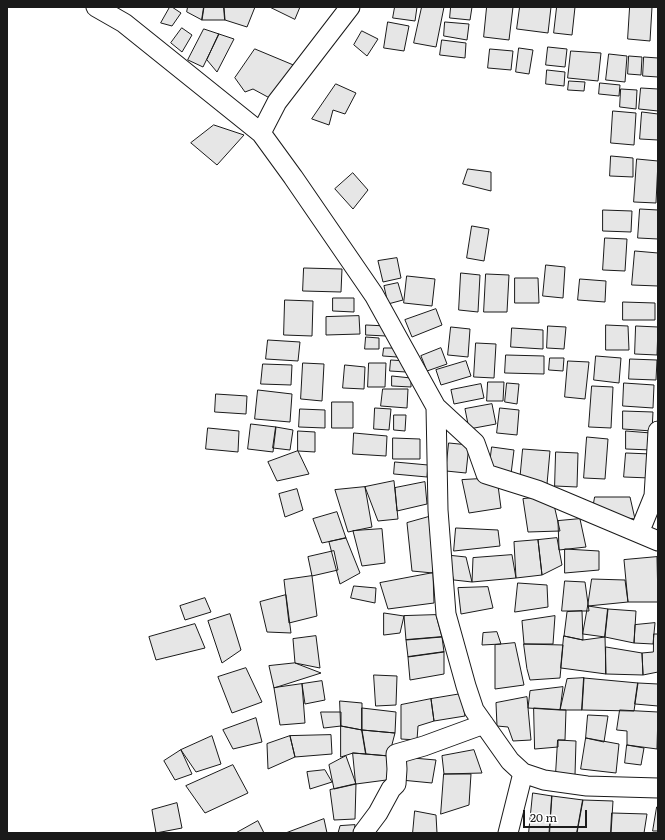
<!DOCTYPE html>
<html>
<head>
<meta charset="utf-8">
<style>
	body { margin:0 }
	#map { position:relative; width:665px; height:840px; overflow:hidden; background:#fff; font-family:Literata,serif }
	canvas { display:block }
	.frame { position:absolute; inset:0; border:8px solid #1a1a1a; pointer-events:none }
	.scale { position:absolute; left:523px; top:810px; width:64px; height:18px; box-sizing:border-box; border:2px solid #1a1a1a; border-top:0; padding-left:5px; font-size:12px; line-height:14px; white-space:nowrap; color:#1a1a1a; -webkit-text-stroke:3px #fff; paint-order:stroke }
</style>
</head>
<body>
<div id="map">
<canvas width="665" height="840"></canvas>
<div class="frame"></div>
<div class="scale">20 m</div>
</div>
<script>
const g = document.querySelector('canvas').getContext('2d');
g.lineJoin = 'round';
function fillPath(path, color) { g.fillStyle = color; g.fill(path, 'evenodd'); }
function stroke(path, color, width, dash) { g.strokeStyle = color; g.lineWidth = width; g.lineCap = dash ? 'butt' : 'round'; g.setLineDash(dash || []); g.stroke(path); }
const building = new Path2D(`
	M170 7H172L181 13 172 26 161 23Z
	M188 7H204L202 20 187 12Z
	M204 7H224L225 20H202Z
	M224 7H255L247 27 225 20Z
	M270 7H300L295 19Z
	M395 7H417L415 21 393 18Z
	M422 7H444L436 47 414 43Z
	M451 7H472L470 20 450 18Z
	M487 7H513L509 40 484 37Z
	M520 7H551L548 33 517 29Z
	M557 7H575L572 35 554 33Z
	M630 7H652L650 41 628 39Z
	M388 22 409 26 404 51 384 48Z
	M445 22 469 24 467 40 444 36Z
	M182 28 192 35 182 52 171 43Z
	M204 29 219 34 203 67 188 60Z
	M362 31 378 39 367 56 354 45Z
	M219 34 234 39 217 72 207 60Z
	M442 40 466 43 465 58 440 55Z
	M548 47 567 49 565 67 546 65Z
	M519 48 533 50 529 74 516 72Z
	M255 49 303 69 277 102 253 89 245 92 235 78Z
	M490 49 513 51 511 70 488 68Z
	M571 51 601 53 598 81 568 78Z
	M609 54 627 56 625 82 606 80Z
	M629 56 642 57 641 75 628 74Z
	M644 57 658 58V77L643 76Z
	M547 70 565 72 564 86 546 84Z
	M569 81 585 82 584 91 568 90Z
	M600 83 620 85 619 96 599 94Z
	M336 84 356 93 345 114 333 110 329 125 312 119Z
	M641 88 658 89V111L639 109Z
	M621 89 637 90 636 109 620 107Z
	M613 111 636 113 634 145 611 143Z
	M642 112 658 114V140L640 139Z
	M214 125 244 135 217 165 191 143Z
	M611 156 633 158V177L610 176Z
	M637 159 658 161 656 203 634 202Z
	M468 169 491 172V191L463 184Z
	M353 173 368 190 353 209 335 189Z
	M640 209 658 210V239L638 238Z
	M603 210 632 211 631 232 603 231Z
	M472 226 489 229 484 261 467 258Z
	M605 238 627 239 625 271 603 270Z
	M635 251 658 253V286L632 285Z
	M397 258 401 278 383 282 378 261Z
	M546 265 565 267 563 298 543 296Z
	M304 268 342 269 341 292 303 291Z
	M461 273 480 275 478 312 459 310Z
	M486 274 509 275 507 312H484Z
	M407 276 435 279 432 306 404 303Z
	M515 278H538L539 303H515Z
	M580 279 606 281 605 302 578 300Z
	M398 283 403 300 388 304 384 286Z
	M333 298H354V312L333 311Z
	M285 300 313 301 312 336 284 335Z
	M623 302 655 303V320H623Z
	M436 309 442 325 412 337 405 320Z
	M359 316 360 334 326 335V317Z
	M366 325 387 326 386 336 366 335Z
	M606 325 628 326 629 350H606Z
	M548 326 566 327 564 349 547 348Z
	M636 326 658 327 657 355 635 354Z
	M451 327 470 329 468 357 448 355Z
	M512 328 543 330V349L511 347Z
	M366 337 379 338V349H365Z
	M268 340 300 342 298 361 266 359Z
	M476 343 496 344 494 378 474 377Z
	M384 348H397V357L383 356Z
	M441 348 447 364 427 371 421 356Z
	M506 355 544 356V374L505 373Z
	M596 356 621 358 619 383 594 380Z
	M550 358H564L563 371 549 370Z
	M630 359 657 360 656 380 629 379Z
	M391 360 407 361 406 372 390 371Z
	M466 361 471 376 441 385 436 370Z
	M568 361 589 362 585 399 565 397Z
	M303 363 324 364 322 401 301 399Z
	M369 363H386L385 387H368Z
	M263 364 292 365 291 385 261 384Z
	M345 365 365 367 364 389 343 388Z
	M392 376 411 378V387L392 386Z
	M488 382H504L503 401H487Z
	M507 383 519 384 517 404 505 402Z
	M624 383 654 385 653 408 623 406Z
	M481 384 484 398 454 404 451 390Z
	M592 386 613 387 611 428 589 427Z
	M383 389H408L407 408 381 406Z
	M258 390 292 394 290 422 255 419Z
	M216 394 247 396 246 414 215 412Z
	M332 402H353V428H332Z
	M492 404 496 424 469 429 465 409Z
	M375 408 391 409 389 430 374 429Z
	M500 408 519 410 517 435 497 433Z
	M300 409 325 410V428L299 427Z
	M623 411 653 412 652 431 623 429Z
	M394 415H406L405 431 394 430Z
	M251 424 276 427 273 452 248 449Z
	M276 427 293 430 290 450 273 448Z
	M208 428 239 431 238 452 206 449Z
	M298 431 315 432V452L298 451Z
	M626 431 651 433V450L626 449Z
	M354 433 387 436 386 456 353 454Z
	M587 437 608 439 605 479 584 478Z
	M393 438 420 439V459H393Z
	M449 443 469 445 466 473 446 471Z
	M492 447 514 450 511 474 489 471Z
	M523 449 550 451 547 484 520 481Z
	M298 451 309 474 277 481 268 462Z
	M556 452 578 453 577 487 555 486Z
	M626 453 651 454 650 478 624 477Z
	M395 462 428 465 427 477 394 474Z
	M497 478 501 508 469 513 462 480Z
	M394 481 398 519 378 521 365 487Z
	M425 482 427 504 397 511 395 488Z
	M365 487 372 527 348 532 335 490Z
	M297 489 303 510 285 517 279 494Z
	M552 496 560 531 528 532 523 499Z
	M595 497H630L635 519 592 514Z
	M337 512 346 538 322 543 313 519Z
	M432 516 433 573 412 571 407 523Z
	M580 519 586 547 559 550 558 521Z
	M456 528 498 530 500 546 454 551Z
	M382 529 385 563 362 566 353 531Z
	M346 538 360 573 340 584 329 542Z
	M557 538 562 565 542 575 538 540Z
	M538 540 542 575 516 578 514 542Z
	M565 549 599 551V570L565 573Z
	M334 551 338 570 312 576 308 557Z
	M447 555 466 557 472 582 454 580Z
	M512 555 516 578 472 582 473 558Z
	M657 557 658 602H628L624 560Z
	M433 573 434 603 388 609 380 583Z
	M312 576 317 616 289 623 284 580Z
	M592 579 625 580 628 602 588 606Z
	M565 581 585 582 589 611H562Z
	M518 583 547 585 548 607 515 612Z
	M354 586 376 588 375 603 351 598Z
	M488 587 493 608 461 614 458 588Z
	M286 595 291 633 267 632 260 602Z
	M205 598 211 612 185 620 180 606Z
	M588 606 608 609 605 637 583 634Z
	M608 609 636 611 634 643 605 637Z
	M582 611 583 640 564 636 567 612Z
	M384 613 404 616 400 633 384 635Z
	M230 614 241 650 222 663 208 621Z
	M436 615 442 637 406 640 404 616Z
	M555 616 553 644H524L522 621Z
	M655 623 653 644 634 643 635 625Z
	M195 624 205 648 156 660 149 637Z
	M497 632 501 644 482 645 483 633Z
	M654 634H658V672L643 675 642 653 653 652Z
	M316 636 320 668 295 663 293 639Z
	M564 636 583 640 605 637 606 674 561 668Z
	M442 637 444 652 408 657 406 640Z
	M515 643 524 685 495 689V645Z
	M524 644 563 645 560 678 530 680 527 669Z
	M606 647 642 653 643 675 606 674Z
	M444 652V674L410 680 408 657Z
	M295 663 321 673 274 688 269 666Z
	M246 668 262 702 232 713 218 677Z
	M374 675 397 676 396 705 376 706Z
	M584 678 582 710H560L567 679Z
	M584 678 638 683 634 711 582 710Z
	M322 681 325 700 305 704 302 684Z
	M638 683 658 684V706L635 704Z
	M302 684 305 723 280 725 274 688Z
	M563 687 560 710 528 708 530 691Z
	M461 694 465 716 434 721 431 699Z
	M527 697 531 740 513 741 508 727 497 726 496 703Z
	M431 699 434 721 418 726 417 740 401 739V705Z
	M340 701 362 703V730L341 726Z
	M362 708 396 712 395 733 362 730Z
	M534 708 566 710 565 740H558V747L535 749Z
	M620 710 658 712 657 749 627 745V731L617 730Z
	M321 712H341V726L324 728Z
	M588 715 608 716 604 742 586 738Z
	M256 718 262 742 233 749 223 730Z
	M341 726 362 730 366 754 353 753 341 757Z
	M362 730 395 733 389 756 366 754Z
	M331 735 332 754 295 757 290 736Z
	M212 736 221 764 196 772 181 750Z
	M290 736 295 757 268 769 267 744Z
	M586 738 619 744 616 773 581 769Z
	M558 740 576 741 575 775 556 773Z
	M627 745 644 748 641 765 625 763Z
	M181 750 192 774 175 780 164 761Z
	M474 750 482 773 444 774 442 756Z
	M353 753 389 756 394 779 356 784Z
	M346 756 356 784 334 789 329 765Z
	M401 757 436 760 432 783 401 780Z
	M233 765 248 793 205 813 186 786Z
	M325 770 332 782 310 789 307 772Z
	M444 774H471L469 805 441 814Z
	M356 784 355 819 334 820 330 790Z
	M533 793 552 796 549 833H529Z
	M552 796 583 800 577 833H550Z
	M583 800 613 801 611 833H577Z
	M177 803 182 828 156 833 152 810Z
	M657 807H658V831H653Z
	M415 811 436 815 437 833H413Z
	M612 813 647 814 644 833H611Z
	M324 819 327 833H286Z
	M258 821 264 833H236Z
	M355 825 354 833H338L340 826Z`);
fillPath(building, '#e6e6e6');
stroke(building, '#1a1a1a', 1);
const minor = new Path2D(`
	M96 7 124 23 261 133 293 177 374 295 436 407 475 443 486 474 537 490 658 541
	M261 133 277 102 350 7
	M436 407 438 510 446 614 466 686 474 710 510 761 523 773 544 780 587 786 658 788
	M639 533 654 496 658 431
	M363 833 378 813 391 789 396 784 397 769 396 754 424 746 484 724
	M508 833 523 773`);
stroke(minor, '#1a1a1a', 21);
stroke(minor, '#fff', 19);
</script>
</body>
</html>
